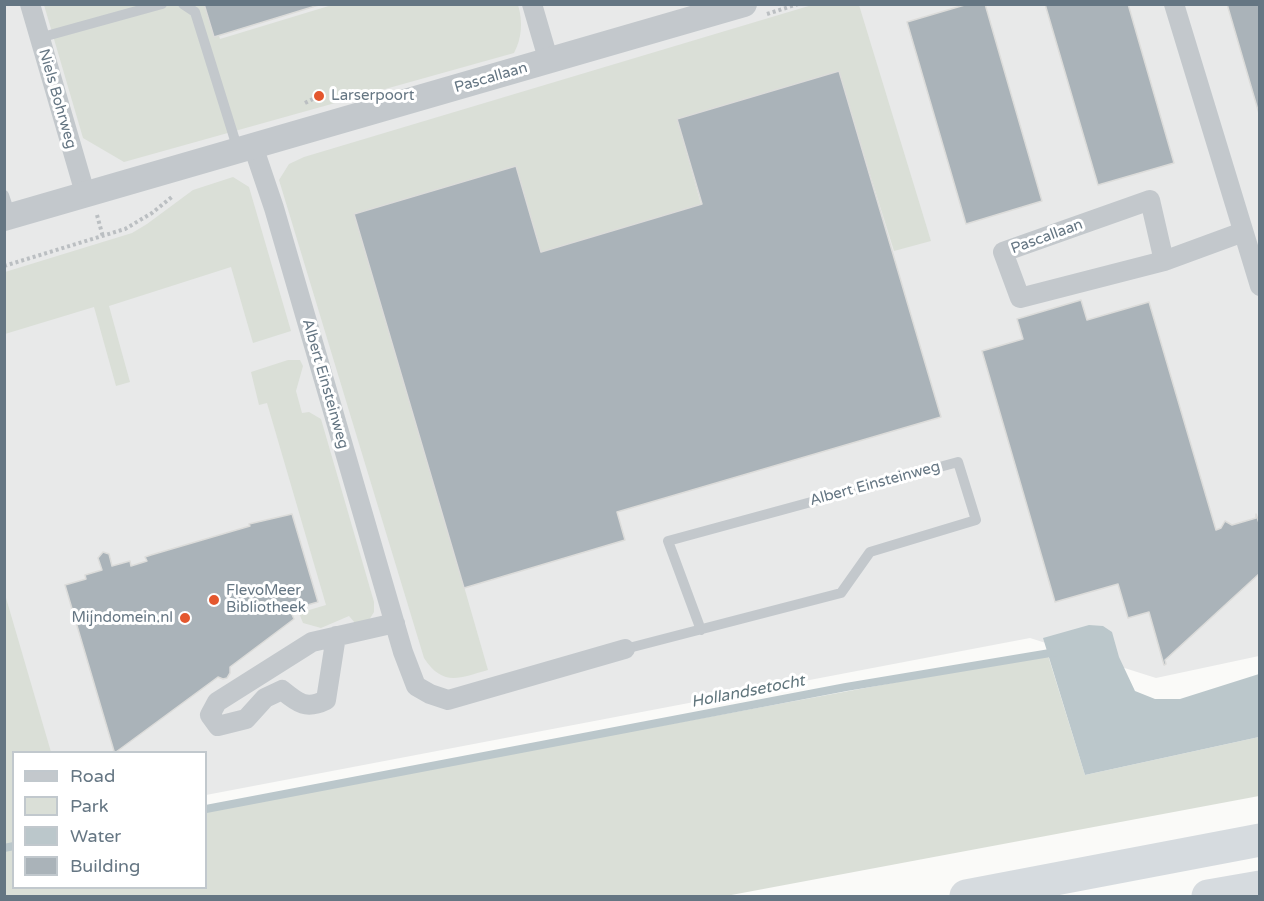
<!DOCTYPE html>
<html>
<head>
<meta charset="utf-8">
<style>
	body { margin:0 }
	#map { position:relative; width:1264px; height:901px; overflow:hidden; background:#fafaf8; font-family:"Varela Round",sans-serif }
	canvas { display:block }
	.frame { position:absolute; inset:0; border:6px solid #657683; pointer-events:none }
	.legend { position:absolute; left:12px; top:751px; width:195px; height:138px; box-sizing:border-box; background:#fff; border:2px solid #c1c8cd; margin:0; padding:8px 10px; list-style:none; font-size:18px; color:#657683 }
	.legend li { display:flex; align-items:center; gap:12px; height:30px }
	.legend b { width:30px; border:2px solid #c1c8cd }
</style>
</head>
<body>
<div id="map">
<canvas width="1264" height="901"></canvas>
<div class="frame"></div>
<ul class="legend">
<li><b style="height:8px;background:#c3c8cc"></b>Road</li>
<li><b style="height:16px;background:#dadfd7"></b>Park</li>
<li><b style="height:16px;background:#bbc7cb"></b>Water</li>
<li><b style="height:16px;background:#aab3b9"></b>Building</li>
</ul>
</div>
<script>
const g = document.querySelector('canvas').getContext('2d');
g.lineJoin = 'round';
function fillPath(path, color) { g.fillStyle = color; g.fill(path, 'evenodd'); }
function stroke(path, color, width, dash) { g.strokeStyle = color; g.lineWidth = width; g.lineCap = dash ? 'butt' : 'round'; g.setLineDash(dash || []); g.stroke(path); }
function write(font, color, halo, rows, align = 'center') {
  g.font = font + ' "Varela Round",sans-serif'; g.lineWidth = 6; g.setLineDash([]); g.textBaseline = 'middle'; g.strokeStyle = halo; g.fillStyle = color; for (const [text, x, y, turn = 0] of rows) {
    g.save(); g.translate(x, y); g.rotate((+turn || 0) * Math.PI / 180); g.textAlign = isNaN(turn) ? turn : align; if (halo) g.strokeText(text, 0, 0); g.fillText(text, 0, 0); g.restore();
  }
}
fillPath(new Path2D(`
	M5 5H1259V656L1156 678 1030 638 206 795V752H14L5 834Z`), '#e8e9e9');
fillPath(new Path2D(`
	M44 5H209L220 39 332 5H518C523 21 522 38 514 53L124 162 83 138Z
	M812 5H859L931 241 894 251 839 75 678 122 702 208 542 255 359 221 488 670C459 678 443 687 424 658L279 180 289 164 304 157Z
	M233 177 249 187 291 331 253 343 231 267 109 306 130 382 116 386 94 307 5 334V272L132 233 147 224 193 190Z
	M288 360H300L303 366 296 391 302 413 309 412 321 419 374 602V612L369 620 356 624 349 616 321 628 303 623 299 613 326 605 267 403 259 405 251 372Z
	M4 591 51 752H14V888H206V810L892 683 1047 652 1085 775 1259 737V796L726 896H5Z`), '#dadfd7');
fillPath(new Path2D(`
	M1089 625 1103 626 1112 632 1119 657 1135 691 1155 699H1180L1259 674V737L1085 775 1043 638Z`), '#bbc7cb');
stroke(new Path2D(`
	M206 809 846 687 1056 652
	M4 848 14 846`), '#bbc7cb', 8);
const building = new Path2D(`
	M204 4H322L214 37Z
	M968 4H985L1042 201 966 224 907 22Z
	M1045 4H1128L1174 163 1098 185Z
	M1227 4H1260V117Z
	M839 71 941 417 617 512 625 540 464 588 354 214 516 166 541 252 702 204 677 119Z
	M1081 300 1087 320 1149 302 1216 530 1221 528 1225 521 1232 525 1256 518V514L1260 526V573L1165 660 1166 664 1164 665 1149 612 1128 618 1118 584 1055 602 982 351 1023 339 1017 319Z
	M292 514 318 602 290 610 294 619 230 667V673L227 678 223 679 218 677 116 752H112L114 751 65 585 86 579 85 575 102 570 98 558 103 552 109 554 112 566 130 561 131 566 147 561 145 557 151 555 250 526 249 524Z`);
fillPath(building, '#aab3b9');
stroke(building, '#dcdcda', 1.5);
stroke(new Path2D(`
	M767 14 798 4
	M305 103 319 96
	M97 215 103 237
	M4 266 125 229 152 213 173 196`), '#bbbfc2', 4, [3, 3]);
stroke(new Path2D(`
	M183 4 195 12 238 150
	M39 38 162 4
	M4 195 11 216
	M625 649 841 593 870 552 976 520 958 462 668 541 701 630`), '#c3c8cc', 10);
stroke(new Path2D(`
	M30 4 85 193
	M532 4 549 62
	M1174 4 1260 286
	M253 146 274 208 403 652 416 686 430 694 448 700 625 649
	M1164 261 1150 200 1003 252 1020 298 1164 261 1243 232
	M336 636 326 700C306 710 298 703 282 690L265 698 246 719 218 726 210 715 217 702 312 642 395 623`), '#c3c8cc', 20);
stroke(new Path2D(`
	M4 218 744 4`), '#c3c8cc', 26);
stroke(new Path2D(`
	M966 896 1260 840
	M1208 896 1260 887`), '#d6dbdf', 33);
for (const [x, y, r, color] of [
	[319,96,6,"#e4572e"],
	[214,600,6,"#e4572e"],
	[185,618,6,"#e4572e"]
]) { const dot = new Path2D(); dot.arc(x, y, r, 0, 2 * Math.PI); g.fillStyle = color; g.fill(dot); stroke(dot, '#fff', 2); }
write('15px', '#657683', '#fff', [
	["Pascallaan",491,78,-16],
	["Niels Bohrweg",57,99,74],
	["Pascallaan",1047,237,-20],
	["Albert Einsteinweg",325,384,74],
	["Albert Einsteinweg",875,484,-15]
]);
write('15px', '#657683', '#fff', [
	["Larserpoort",331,96],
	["FlevoMeer",226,591],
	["Bibliotheek",226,608],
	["Mijndomein.nl",173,618,"right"]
], 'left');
write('italic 16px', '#60757c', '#fff', [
	["Hollandsetocht",748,692,-11]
]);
</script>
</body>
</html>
